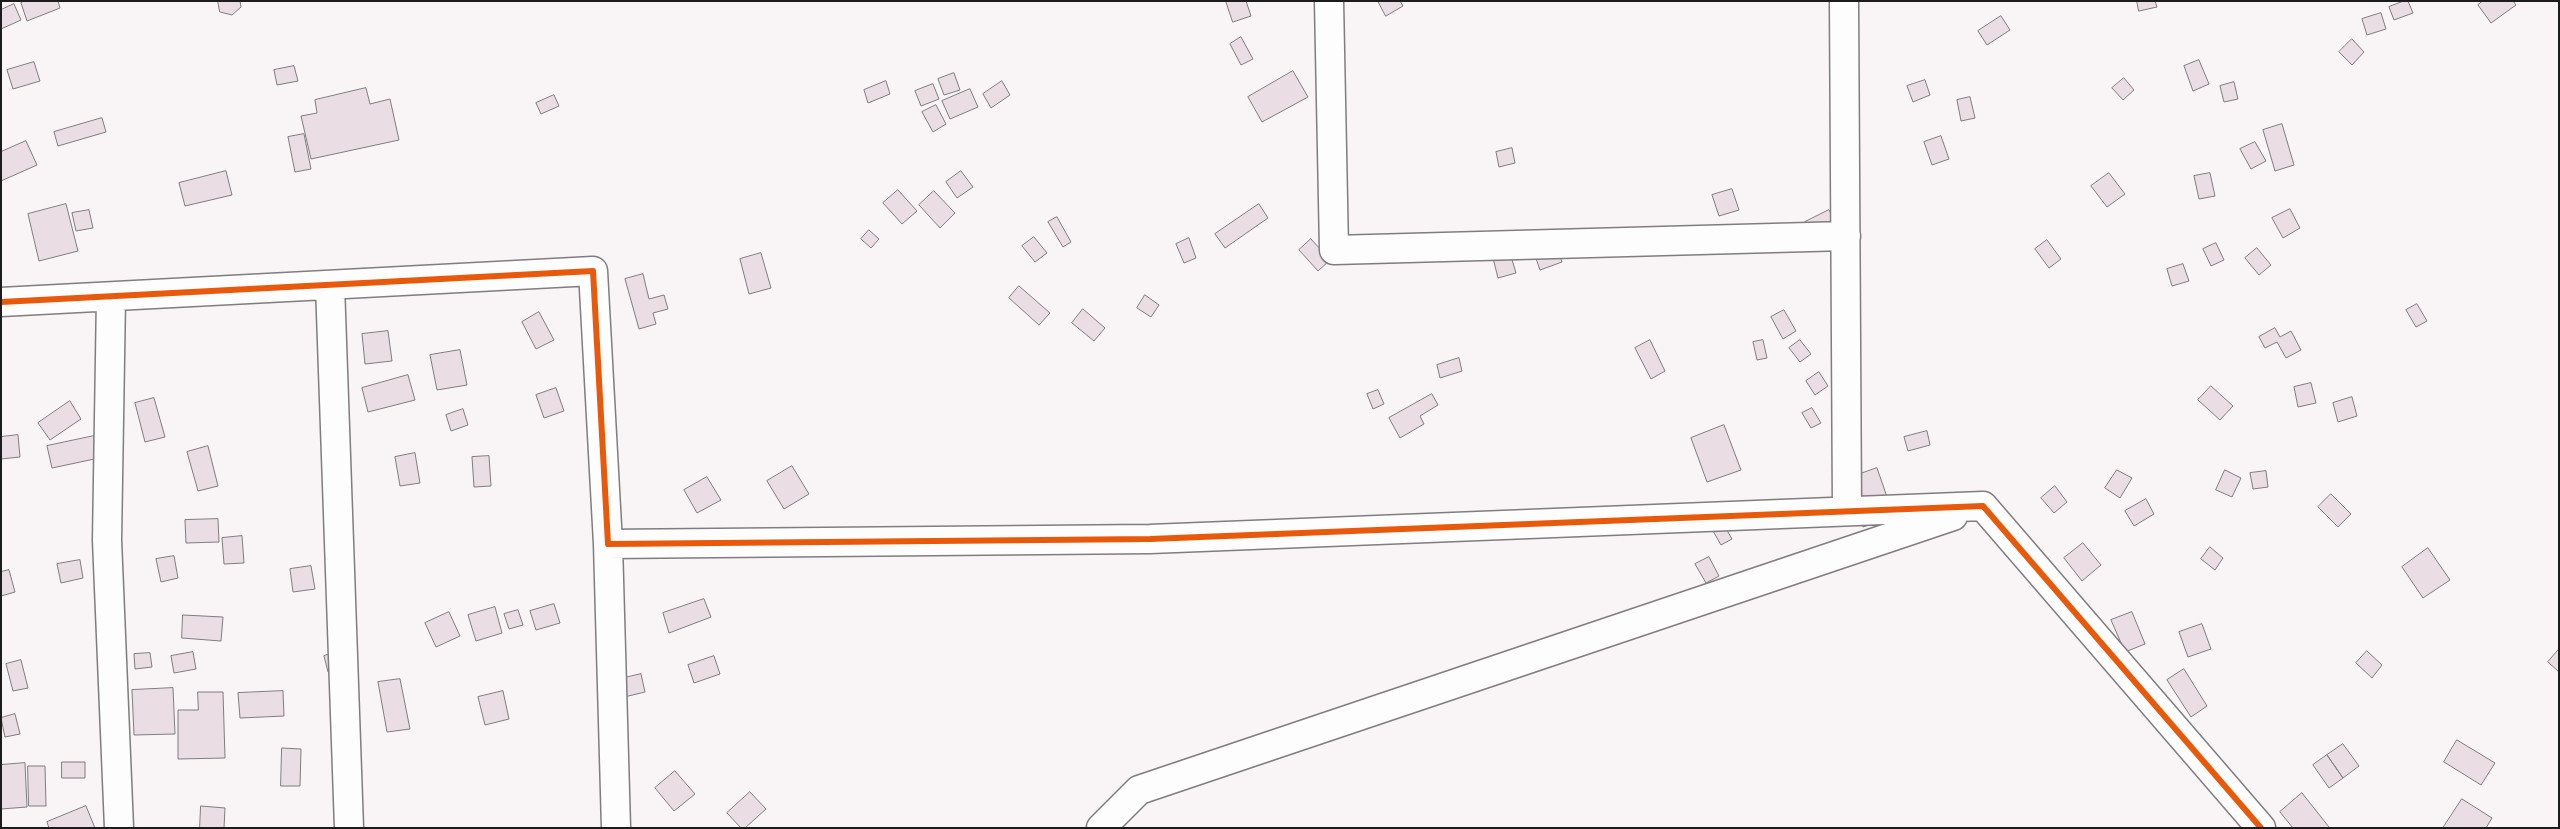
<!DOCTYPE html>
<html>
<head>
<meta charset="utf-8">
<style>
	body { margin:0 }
	#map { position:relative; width:2560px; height:829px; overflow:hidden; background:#f9f4f6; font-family:"Gochi Hand",sans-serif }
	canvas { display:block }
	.frame { position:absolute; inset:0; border:2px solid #1c1c1c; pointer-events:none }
</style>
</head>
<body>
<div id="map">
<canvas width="2560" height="829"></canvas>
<div class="frame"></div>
</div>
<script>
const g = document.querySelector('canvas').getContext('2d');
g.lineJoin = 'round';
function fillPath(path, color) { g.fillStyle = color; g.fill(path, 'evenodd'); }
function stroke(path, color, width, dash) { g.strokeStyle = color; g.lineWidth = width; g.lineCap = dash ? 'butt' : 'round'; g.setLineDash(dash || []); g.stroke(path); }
const building = new Path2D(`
	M24 1H58L60 8 27 21 21 3Z
	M218 1H240L241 7 232 15 220 12Z
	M1226 1H1246L1251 16 1233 22Z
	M1378 1H1400L1403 6 1386 16Z
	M2137 1H2155L2157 7 2139 11Z
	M2404 1H2408L2413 13 2394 20 2389 7Z
	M2483 1H2513L2516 5 2491 23 2478 5Z
	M14 4 21 20 1 29V10Z
	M2381 13 2386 29 2367 35 2362 19Z
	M2001 16 2010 30 1987 45 1978 31Z
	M1241 37 1253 59 1241 65 1230 44Z
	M2352 39 2364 52 2352 65 2339 52Z
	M2199 60 2209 84 2193 91 2184 66Z
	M34 62 40 81 13 89 7 70Z
	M294 66 298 81 277 85 274 70Z
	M1293 71 1308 97 1262 122 1248 97Z
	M954 73 960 90 944 95 938 79Z
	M2124 78 2134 90 2123 100 2112 88Z
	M1925 80 1930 95 1913 102 1907 86Z
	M886 81 890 94 868 103 864 90Z
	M1002 81 1010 95 991 108 983 94Z
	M2234 82 2238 99 2224 102 2220 86Z
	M933 84 939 99 921 106 915 91Z
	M366 88 370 104 390 99 399 140 311 159 301 116 317 113 315 100Z
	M970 89 978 107 950 119 942 101Z
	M554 95 559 106 541 114 536 103Z
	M1970 97 1975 118 1961 121 1957 100Z
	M936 105 946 124 933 132 922 112Z
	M102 118 106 132 58 146 54 132Z
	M2282 124 2294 165 2275 171 2263 130Z
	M304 134 311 169 295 172 288 137Z
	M1941 136 1949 159 1932 165 1924 142Z
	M26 141 37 165 1 181V152Z
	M2255 142 2266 161 2251 169 2240 149Z
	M1512 148 1515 163 1499 167 1496 152Z
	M226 171 232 195 185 206 179 183Z
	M961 171 973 187 957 198 946 182Z
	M2109 173 2125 194 2107 207 2091 186Z
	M2210 173 2215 196 2199 199 2194 176Z
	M1732 189 1739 210 1719 216 1712 195Z
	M898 190 917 211 902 224 883 203Z
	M934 191 955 213 940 228 919 205Z
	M66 204 78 251 39 261 28 214Z
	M1259 204 1268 218 1225 248 1215 234Z
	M2290 209 2300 228 2283 238 2272 218Z
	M89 210 93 228 76 231 72 213Z
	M1829 210 1835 221 1811 234 1805 222Z
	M1057 217 1071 242 1063 247 1048 222Z
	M869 230 879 239 871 248 861 239Z
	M1552 233 1562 262 1540 270 1530 241Z
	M1034 237 1047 253 1035 262 1022 246Z
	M1189 238 1196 258 1184 263 1176 244Z
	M1311 239 1330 260 1318 271 1299 250Z
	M2047 240 2061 259 2049 268 2035 249Z
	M2216 243 2224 260 2211 266 2203 249Z
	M2257 248 2271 265 2259 275 2245 258Z
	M761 253 771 288 749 294 740 259Z
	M1510 253 1516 273 1498 278 1493 258Z
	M2183 264 2189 281 2172 286 2167 269Z
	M643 274 649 299 664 295 668 309 653 313 656 324 639 329 625 279Z
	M1019 286 1050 313 1039 325 1009 298Z
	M1145 295 1159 305 1151 317 1137 308Z
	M2417 304 2427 321 2416 327 2406 310Z
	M1083 309 1105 328 1094 341 1072 323Z
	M1784 310 1796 331 1783 339 1771 317Z
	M539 312 554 340 536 349 522 322Z
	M2275 328 2280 337 2291 331 2301 350 2286 358 2277 342 2265 348 2259 337Z
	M388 331 392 361 365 364 362 334Z
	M1650 340 1665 371 1651 379 1635 348Z
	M1763 340 1767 358 1757 360 1753 342Z
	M1800 340 1811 354 1800 362 1789 348Z
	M460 350 467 385 437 390 430 355Z
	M1459 358 1462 371 1440 378 1437 365Z
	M1819 372 1828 386 1815 395 1806 381Z
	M408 375 415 400 368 412 362 388Z
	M2311 383 2316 403 2298 407 2294 387Z
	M2211 386 2233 406 2220 420 2198 400Z
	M556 388 564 411 544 418 536 395Z
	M1378 390 1384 404 1373 409 1367 394Z
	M1432 394 1438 405 1420 416 1424 424 1400 438 1389 418Z
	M2352 397 2357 416 2338 422 2333 403Z
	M154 398 165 437 145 442 135 403Z
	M70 401 81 419 50 440 38 423Z
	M1812 408 1821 423 1811 428 1802 413Z
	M463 409 468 425 451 431 446 415Z
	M1724 425 1741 470 1707 482 1691 438Z
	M1927 431 1930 445 1908 451 1904 437Z
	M18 435 20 457 1 459V437Z
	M94 436 99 458 52 468 47 446Z
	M208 446 218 486 198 491 187 452Z
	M415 453 420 483 400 486 395 457Z
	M489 456 491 486 474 487 472 457Z
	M792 466 809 494 784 509 767 481Z
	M1877 468 1894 517 1863 527 1846 479Z
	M2117 470 2132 478 2120 498 2105 488Z
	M2225 470 2241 478 2232 497 2216 490Z
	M2266 471 2268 487 2253 489 2250 473Z
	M707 477 721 500 697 513 684 490Z
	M2055 486 2067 502 2054 513 2041 498Z
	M2331 494 2351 514 2338 527 2318 507Z
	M2146 499 2154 514 2134 526 2125 511Z
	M1720 518 1732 539 1721 545 1709 524Z
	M218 519 219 542 186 543 185 520Z
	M242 536 244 563 224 564 222 538Z
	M2083 543 2101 565 2082 581 2064 558Z
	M2210 547 2223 558 2215 570 2201 559Z
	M2428 548 2450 580 2423 598 2402 567Z
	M174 556 178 578 161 582 156 559Z
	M1709 557 1719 576 1706 583 1695 564Z
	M80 560 83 578 61 583 57 564Z
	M311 566 315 589 293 592 290 569Z
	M9 570 15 592 1 596V572Z
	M704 599 711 617 669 633 663 613Z
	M554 604 560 623 536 630 530 611Z
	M495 607 502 633 476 641 468 615Z
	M518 610 523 625 509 629 504 614Z
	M449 612 460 636 436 647 425 623Z
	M2132 612 2145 644 2125 652 2111 620Z
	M183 615 223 617 221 641 182 638Z
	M2202 624 2211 649 2188 657 2179 632Z
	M2559 649V672L2548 662Z
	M339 651 343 667 328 672 324 656Z
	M2367 651 2382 665 2372 678 2356 663Z
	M193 652 196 669 174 673 171 656Z
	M150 653 152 667 135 669 134 654Z
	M714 656 720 674 694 683 688 665Z
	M21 660 28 688 13 691 6 664Z
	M2184 669 2207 706 2191 717 2167 680Z
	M641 674 645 692 620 698 616 680Z
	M400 679 410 729 387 732 378 682Z
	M173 688 175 734 134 735 132 690Z
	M283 691 284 716 240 718 238 693Z
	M503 691 509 719 485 725 478 697Z
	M198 692H223L225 758 178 759V710H198Z
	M15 714 20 734 5 737 1 718Z
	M2457 740 2495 763 2481 785 2444 762Z
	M2343 744 2359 766 2343 778 2327 755Z
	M282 748 301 749 300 786H281Z
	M2327 755 2343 778 2329 788 2313 765Z
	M62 762H85V778H62Z
	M25 763 27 807 1 809V765Z
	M28 766H45L46 806H29Z
	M675 771 695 794 674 811 655 788Z
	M750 792 766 809 745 828H741L727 813Z
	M2302 793 2329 827 2328 828H2293L2280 812Z
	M2462 799 2492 818 2486 828H2443Z
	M86 806 95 828H49L47 822Z
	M201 806 225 808 224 828H200Z`);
fillPath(building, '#eadde3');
stroke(building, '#7f7d7e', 1);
const minor = new Path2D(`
	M1329 1 1334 250 1846 236
	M1844 1 1847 511
	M330 285 349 828
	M111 297 107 540 119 828
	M1 302 593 271 608 544 1150 539 1983 506 2261 828
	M608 544 616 828
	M1101 828 1139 790 1953 516`);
stroke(minor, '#7f7d7e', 31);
stroke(minor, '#fefdfe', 28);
stroke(new Path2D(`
	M1 302 593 271 608 544 1150 539 1983 506 2261 828`), '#e8590c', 6);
</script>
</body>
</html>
